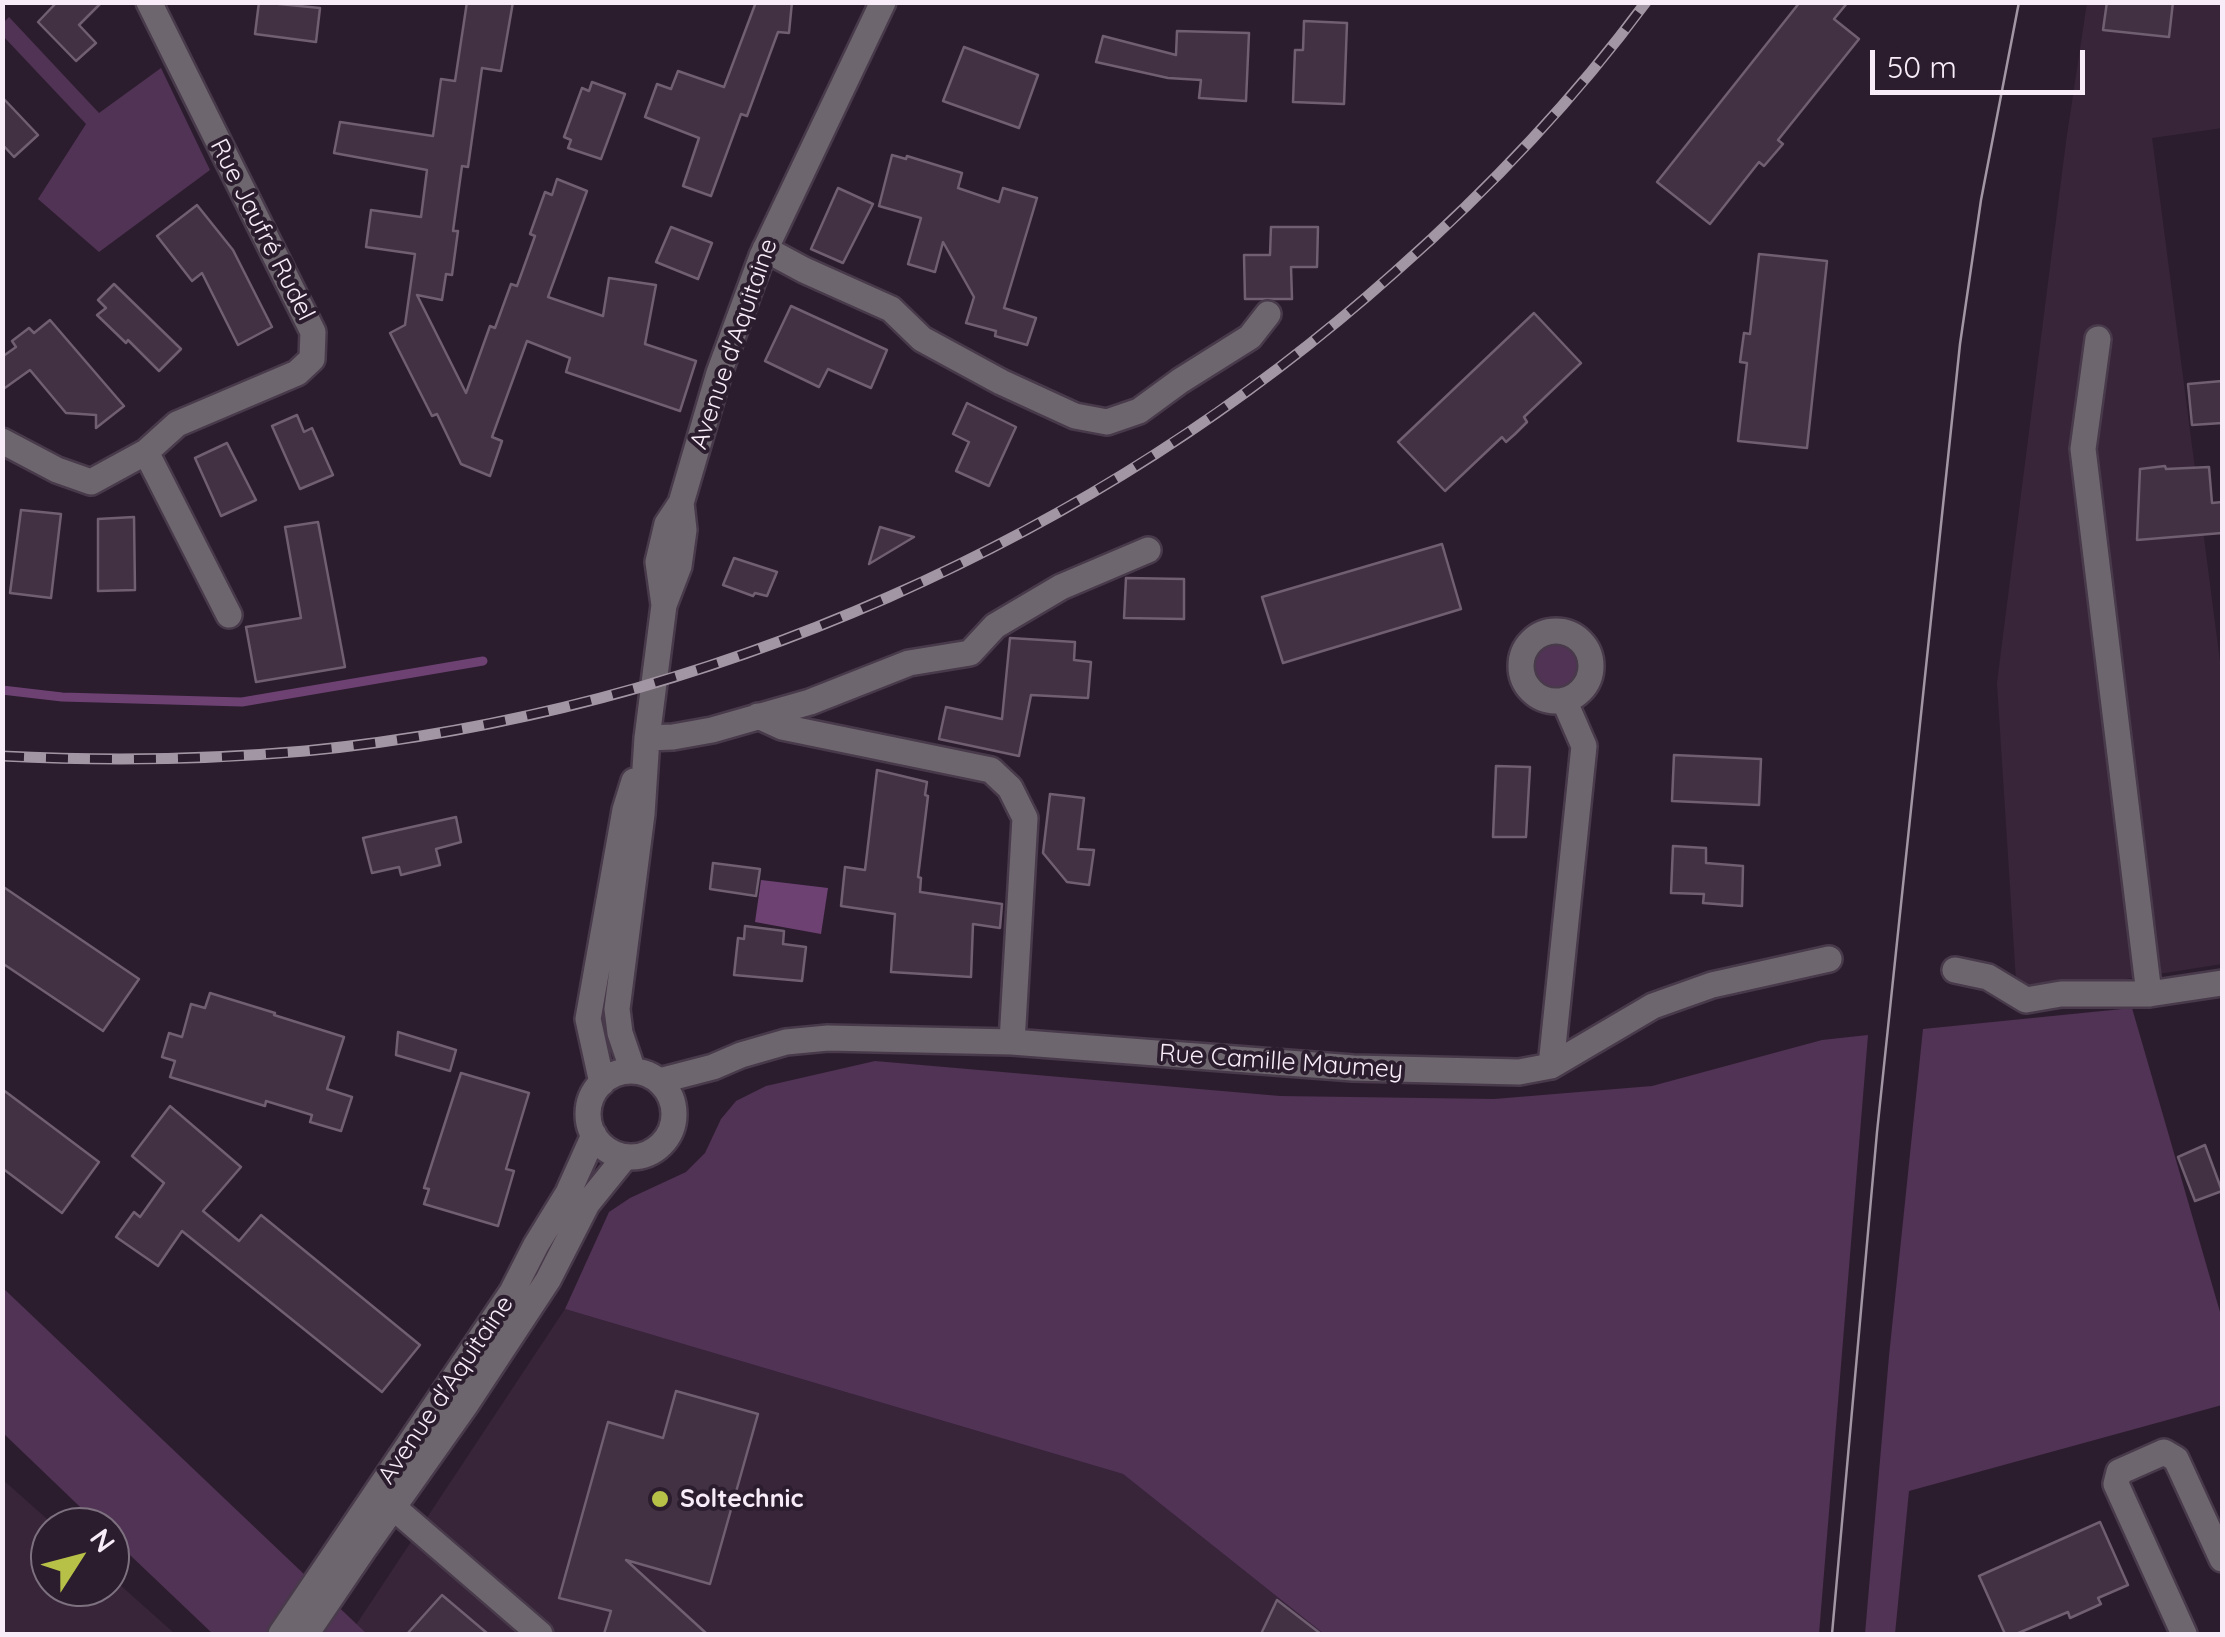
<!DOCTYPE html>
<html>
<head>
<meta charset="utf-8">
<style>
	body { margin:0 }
	#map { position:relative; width:2225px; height:1637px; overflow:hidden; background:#2c1d2e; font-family:Quicksand,sans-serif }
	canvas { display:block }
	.frame { position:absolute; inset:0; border:5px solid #f7ecf8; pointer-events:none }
	.north { position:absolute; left:30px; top:1507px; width:100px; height:100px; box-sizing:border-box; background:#2c1d2e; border:2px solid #7d707f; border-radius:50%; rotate:54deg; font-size:28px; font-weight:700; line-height:40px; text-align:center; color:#f7ecf8 }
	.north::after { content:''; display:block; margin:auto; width:35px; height:45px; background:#b8c147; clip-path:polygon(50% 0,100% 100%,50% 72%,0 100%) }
	.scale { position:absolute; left:1870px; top:50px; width:215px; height:45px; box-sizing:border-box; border:5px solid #f7ecf8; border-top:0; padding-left:12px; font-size:30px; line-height:35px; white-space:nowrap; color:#f7ecf8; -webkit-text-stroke:8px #2c1d2e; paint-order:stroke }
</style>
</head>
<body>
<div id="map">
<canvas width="2225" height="1637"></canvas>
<div class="frame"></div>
<div class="north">N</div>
<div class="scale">50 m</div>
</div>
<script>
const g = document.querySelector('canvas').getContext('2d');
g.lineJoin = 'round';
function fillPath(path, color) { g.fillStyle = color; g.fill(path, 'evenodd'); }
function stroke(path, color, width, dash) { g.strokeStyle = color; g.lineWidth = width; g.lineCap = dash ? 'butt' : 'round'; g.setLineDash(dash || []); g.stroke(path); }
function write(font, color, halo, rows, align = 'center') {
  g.font = font + ' Quicksand,sans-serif'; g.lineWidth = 8; g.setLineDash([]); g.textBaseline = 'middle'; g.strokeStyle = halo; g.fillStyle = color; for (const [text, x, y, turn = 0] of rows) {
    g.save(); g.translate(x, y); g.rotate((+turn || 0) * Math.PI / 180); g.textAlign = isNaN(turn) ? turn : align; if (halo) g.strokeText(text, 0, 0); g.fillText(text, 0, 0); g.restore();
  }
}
fillPath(new Path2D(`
	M2087 3H2222V128L2152 138 2222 677V964L2017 996 1997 683 2066 142Z
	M565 1309 1123 1474 1324 1634H367L356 1625Z
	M2 1479 56 1527H50V1587H110V1576L175 1634H3Z`), '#38253a');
fillPath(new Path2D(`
	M9 17 99 113 161 68 210 170 99 252 38 199 86 124 3 36V23Z
	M1532 666a24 24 0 1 1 48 0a24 24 0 1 1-48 0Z
	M2132 1008 2222 1319V1405L1909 1491 1895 1634H1865L1889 1356 1923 1029Z
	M1868 1035 1819 1634H1324L1123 1474 565 1309 609 1212 630 1198 686 1172 705 1153 721 1119 736 1101 766 1086 875 1061 1280 1096 1494 1099 1652 1086 1822 1040Z
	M2 1287 367 1634H213L110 1536V1527H101L3 1433Z`), '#513355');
fillPath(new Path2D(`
	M761 880 828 888 821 934 755 922Z`), '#6d4273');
stroke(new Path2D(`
	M2 690 62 697 242 702 483 661`), '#6d4273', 9);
const building = new Path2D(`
	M57 2H102L79 25 96 43 76 61 38 22Z
	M259 2 320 8 316 42 255 34Z
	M467 2H513L501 71 482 68 468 167 462 166 453 231H458L452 275 446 274 442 300 417 295 466 393 490 326 495 328 511 284 517 286 535 236 530 234 545 192 552 195 557 179 587 191 548 297 603 316 609 278 656 285 645 344 696 361 680 411 566 372 570 358 527 341 492 437 502 441 490 476 461 464 437 414 432 416 390 333 405 325 415 254 366 247 371 210 421 217 427 170 334 153 340 122 433 136 441 79 455 81Z
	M756 2H792L789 33 778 32 747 116 741 114 711 196 683 186 699 138 645 117 657 84 671 89 678 71 724 87Z
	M1800 2H1848L1834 19 1859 39 1778 140 1783 144 1764 166 1759 162 1710 224 1657 182Z
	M2107 2H2173L2169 37 2103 30Z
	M1304 21 1347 23 1344 104 1293 102 1295 50H1303Z
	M1177 31 1249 33 1246 101 1199 98 1201 80 1168 78 1096 62 1103 36 1176 55Z
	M964 47 1038 75 1019 128 943 101Z
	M592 82 625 94 601 159 568 148 571 140 564 137 582 88 589 91Z
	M2 97 38 135 14 157 2 144Z
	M892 155 906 159 907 156 962 173 958 188 999 202 1003 188 1037 198 1004 308 1036 318 1027 345 995 336 996 331 966 323 974 297 943 242 935 272 908 264 921 218 879 206Z
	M838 188 873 204 843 263 811 249Z
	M197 205 233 250 272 327 238 345 202 273 192 281 157 236Z
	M671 227 712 243 698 279 656 262Z
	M1271 227H1318L1317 267H1291L1292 299H1245L1244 255H1270Z
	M1759 254 1827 261 1807 448 1738 441 1747 363 1740 362 1744 333 1750 334Z
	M114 284 181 349 159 371 128 340 126 343 97 315 106 308 98 300Z
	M791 306 887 350 871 388 828 369 819 387 765 361Z
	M1534 313 1581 363 1524 417 1527 422 1515 434 1506 442 1502 437 1445 491 1398 442Z
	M50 320 124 406 96 428V415L66 413 30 370 2 390V357L16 347 12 341 29 328 34 333Z
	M2222 381V423L2192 425 2188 384Z
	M967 403 1016 427 989 486 956 471 969 442 953 434Z
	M297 415 304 432 312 428 333 475 300 489 272 426Z
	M227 443 256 500 221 516 195 458Z
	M2165 466 2166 469 2209 467 2212 503 2222 502V533L2137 540 2140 469Z
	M21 510 61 514 51 598 10 593Z
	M134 517 135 590 98 591V519Z
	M318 522 345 667 256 682 246 627 301 618 285 527Z
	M880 527 914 537 869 564Z
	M1442 544 1461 609 1283 663 1262 597Z
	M734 558 777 572 767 596 755 593 753 596 723 585Z
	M1126 578 1184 579V619L1124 618Z
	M1010 638 1075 642 1074 660 1091 662 1088 698 1031 695 1019 756 939 739 946 707 1002 719Z
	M1674 755 1761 759 1759 805 1672 801Z
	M1496 766 1530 767 1526 837H1493Z
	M877 770 927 782 925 795 928 796 918 877 921 878 920 892 1002 904 1000 928 973 924 971 977 891 972 895 914 841 906 845 867 865 870Z
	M1050 794 1084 798 1078 849 1094 850 1089 885 1067 882 1043 853Z
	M456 817 461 842 436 849 440 865 401 875 399 867 372 873 363 838Z
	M1673 846 1706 848V863L1743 866 1742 906 1703 903 1704 894 1671 893Z
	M713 863 760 869 756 896 710 889Z
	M2 886 139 979 103 1031 2 963Z
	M745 926 784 931 783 944 806 947 802 981 734 975 738 938 744 939Z
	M210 993 275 1013 274 1015 344 1037 327 1089 352 1097 341 1131 310 1122 312 1115 266 1101 265 1106 170 1077 175 1061 162 1057 169 1033 182 1037 191 1004 205 1008Z
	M398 1032 456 1050 450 1071 396 1055Z
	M461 1073 529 1093 506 1169 514 1171 498 1226 424 1204 429 1189 424 1188Z
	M2 1089 99 1162 62 1213 2 1168Z
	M170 1106 241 1167 203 1211 239 1241 261 1215 420 1345 382 1392 182 1231 158 1266 116 1237 134 1212 140 1217 164 1183 132 1156Z
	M2205 1145 2222 1191 2195 1201 2178 1157Z
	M676 1391 758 1414 710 1584 626 1560 707 1634H604L611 1611 559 1598 608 1422 663 1438Z
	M2100 1522 2128 1585 2098 1598 2101 1604 2070 1618 2068 1612 2016 1634H2005L1979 1576Z
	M442 1595 488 1634H407Z
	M1277 1600 1321 1634H1261Z`);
fillPath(building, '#413143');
stroke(building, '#705e71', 2.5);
const minor = new Path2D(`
	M765 249 804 270 891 309 922 339 1001 382 1075 416 1107 422 1139 411 1180 381 1250 337 1268 314
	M2098 339 2083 449 2149 994
	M2 441 57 470 91 482 146 452 177 424 297 373 312 359 313 332 149 2
	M146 452 229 615
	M664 605 658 562 667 524 681 503 719 373 762 256 883 2
	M1521 666a35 35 0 1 1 70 0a35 35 0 1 1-70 0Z
	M758 716 782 727 991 770 1010 788 1025 818 1012 1042
	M647 738 673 737 712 730 810 702 909 663 970 653 995 626 1061 587 1148 550
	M1955 970 1988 977 2026 1000 2061 994H2149L2222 983
	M1551 1066 1584 746 1564 700
	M633 1071 620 1033 617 1009 642 814 647 738 664 605 679 566 684 530 681 503
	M588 1114a43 43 0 1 1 86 0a43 43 0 1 1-86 0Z
	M659 1081 713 1067 741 1055 786 1042 828 1038 1012 1042 1353 1068 1519 1072 1551 1066 1653 1006 1712 985 1829 959
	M602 1083 588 1019 625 810 634 781
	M391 1491 393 1507 540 1634
	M281 1634 512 1292 536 1245 568 1193 594 1135
	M306 1634 363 1550 467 1403 548 1280 587 1204 625 1157
	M2184 1634 2116 1484 2119 1472 2164 1452 2176 1459 2222 1559`);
stroke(minor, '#483a4a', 30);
stroke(minor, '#6e666f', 25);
stroke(new Path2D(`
	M1832 1634 1877 1132 1960 344 1981 200 2019 2`), '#a396a4', 2.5);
const rail = new Path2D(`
	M2 756C103 761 204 760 305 751 706 712 1095 540 1395 272 1487 191 1573 101 1646 2`);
stroke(rail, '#a396a4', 11);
stroke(rail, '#2c1d2e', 8, [22]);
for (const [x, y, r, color] of [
	[660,1499,10,"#b8c147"]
]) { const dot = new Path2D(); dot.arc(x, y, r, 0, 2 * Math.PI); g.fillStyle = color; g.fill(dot); stroke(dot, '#2c1d2e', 4); }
write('25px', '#f7ecf8', '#2c1d2e', [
	["Rue Jaufré Rudel",262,230,63],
	["Avenue d'Aquitaine",734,344,-71],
	["Rue Camille Maumey",1281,1062,4],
	["Avenue d'Aquitaine",446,1390,-56]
]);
write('bold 25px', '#f7ecf8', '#2c1d2e', [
	["Soltechnic",680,1499]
], 'left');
</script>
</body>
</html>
